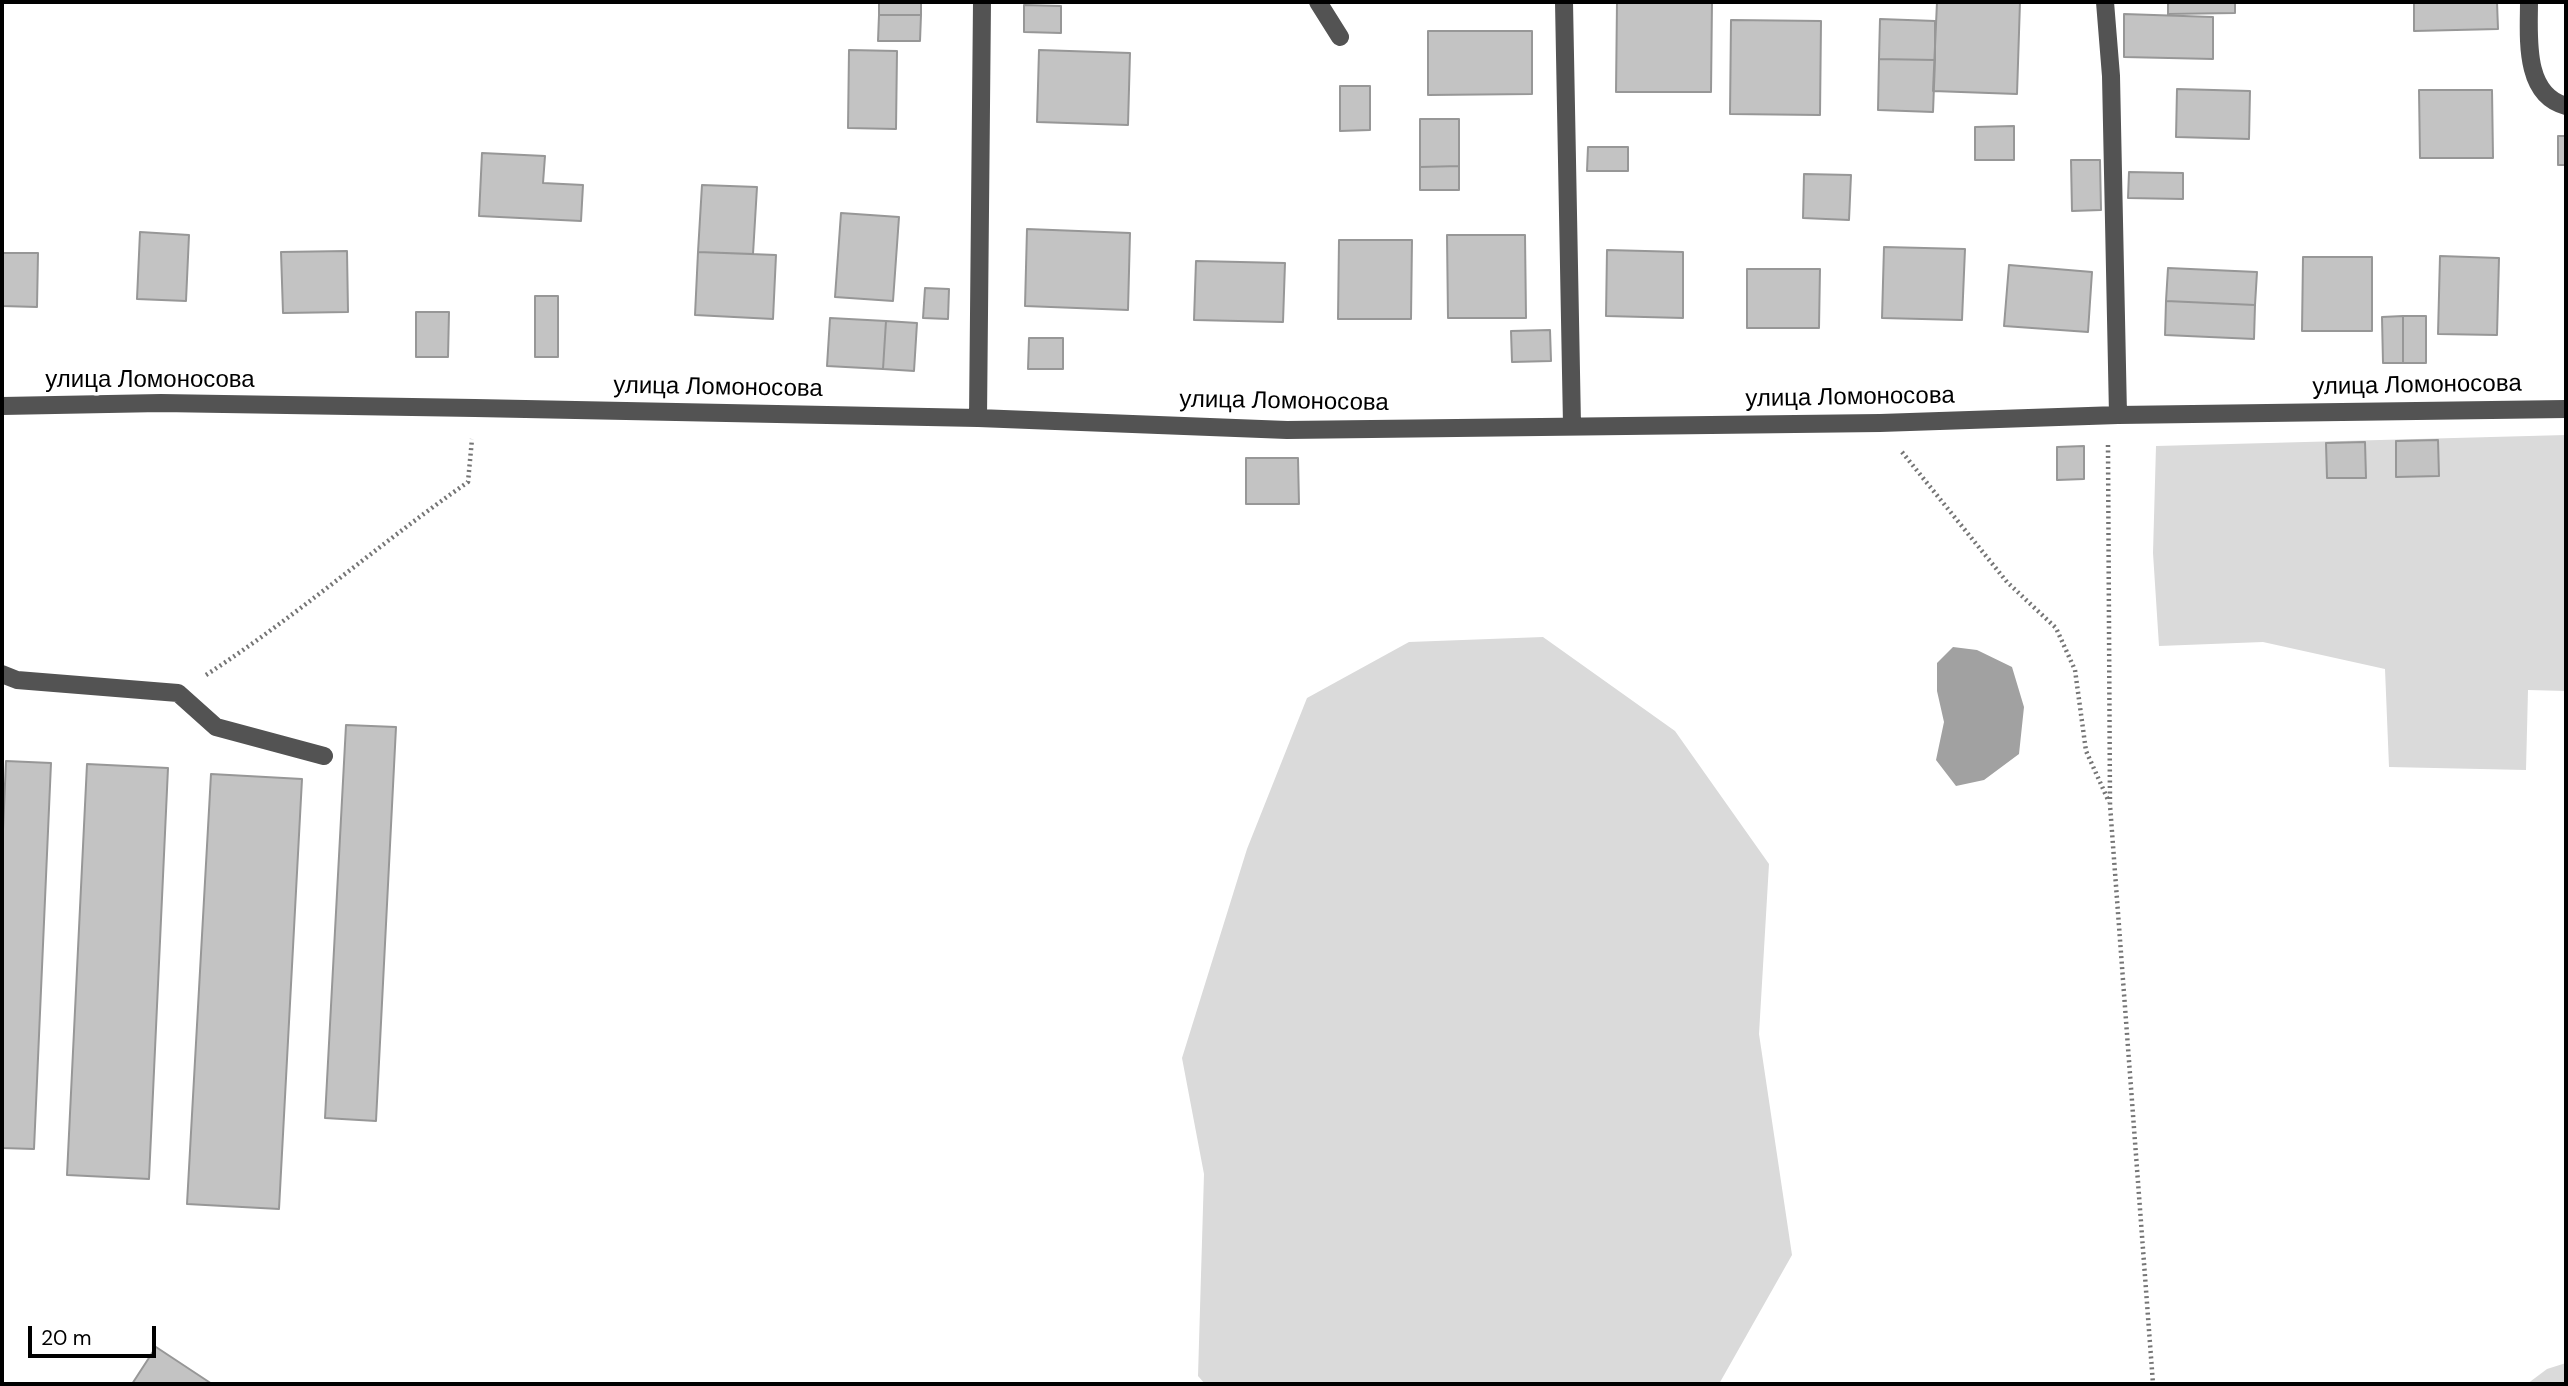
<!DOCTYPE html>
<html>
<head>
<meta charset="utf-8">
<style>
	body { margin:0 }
	#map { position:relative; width:2568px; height:1386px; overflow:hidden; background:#fff; font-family:"DM Sans",sans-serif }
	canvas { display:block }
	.frame { position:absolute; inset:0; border:4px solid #000; pointer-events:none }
	.scale { position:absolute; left:28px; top:1326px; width:128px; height:32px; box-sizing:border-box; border:4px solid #000; border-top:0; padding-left:9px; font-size:21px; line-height:24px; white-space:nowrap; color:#000; -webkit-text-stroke:5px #fff; paint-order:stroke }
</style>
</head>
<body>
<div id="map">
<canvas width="2568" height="1386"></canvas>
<div class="frame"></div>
<div class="scale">20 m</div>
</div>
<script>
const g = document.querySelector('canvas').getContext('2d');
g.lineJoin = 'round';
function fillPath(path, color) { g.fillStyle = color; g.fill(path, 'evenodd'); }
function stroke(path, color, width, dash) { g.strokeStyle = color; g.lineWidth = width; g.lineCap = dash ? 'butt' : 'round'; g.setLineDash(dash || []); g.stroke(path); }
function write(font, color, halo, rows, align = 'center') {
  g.font = font + ' "DM Sans",sans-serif'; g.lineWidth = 7; g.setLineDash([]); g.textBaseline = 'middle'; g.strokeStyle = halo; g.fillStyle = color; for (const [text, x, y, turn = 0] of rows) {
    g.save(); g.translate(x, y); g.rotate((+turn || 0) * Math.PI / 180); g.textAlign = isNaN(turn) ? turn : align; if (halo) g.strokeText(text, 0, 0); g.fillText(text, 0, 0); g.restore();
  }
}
fillPath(new Path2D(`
	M2566 435V691L2528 690 2526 770 2389 767 2385 669 2263 642 2159 646 2153 553 2156 446Z
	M1543 637 1675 731 1769 864 1759 1034 1792 1255 1719 1384H1205L1198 1376 1204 1174 1182 1058 1247 849 1307 698 1409 642Z
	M2566 1363V1384H2527L2547 1369Z`), '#dadada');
fillPath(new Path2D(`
	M1953 647 1977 650 2012 667 2024 707 2019 754 1984 780 1956 786 1936 760 1944 722 1937 691V663Z`), '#a1a1a1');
const building = new Path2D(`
	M879 2H921V15H879Z
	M1617 2H1712L1711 92H1616Z
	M1937 2H2020L2017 94 1933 91Z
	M2168 2H2235V13L2168 14Z
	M2414 2H2497L2498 29 2414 31Z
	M1024 5 1061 6V33L1024 32Z
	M2124 14 2213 17V59L2124 57Z
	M879 15H921L920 41H878Z
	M1880 19 1935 21V60L1879 59Z
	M1731 20 1821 21 1820 115 1730 114Z
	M1428 31H1532V94L1428 95Z
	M849 50 897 51 896 129 848 128Z
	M1039 50 1130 53 1128 125 1037 122Z
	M1879 59 1935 60 1933 112 1878 110Z
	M1340 86H1370V130L1340 131Z
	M2177 89 2250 91 2249 139 2176 137Z
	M2419 90H2492L2493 158H2420Z
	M1420 119H1459V166L1420 167Z
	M2014 126V160H1975V127Z
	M2558 136H2566V165H2558Z
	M1588 147H1628V171H1587Z
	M482 153 545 156 543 183 583 185 581 221 479 216Z
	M2071 160H2100L2101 210 2072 211Z
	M1459 166V190H1420V167Z
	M2129 172 2183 173V199L2128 198Z
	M1804 174 1851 175 1849 220 1803 218Z
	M702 185 757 187 753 254 698 252Z
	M841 213 899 217 893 301 835 297Z
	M1027 229 1130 233 1128 310 1025 306Z
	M140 232 189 235 186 301 137 299Z
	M1447 235H1525L1526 318H1448Z
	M1339 240H1412L1411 319H1338Z
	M1884 247 1965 249 1962 320 1882 318Z
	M1607 250 1683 252V318L1606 316Z
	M347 251 348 312 283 313 281 252Z
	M698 252 776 255 773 319 695 315Z
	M2 253H38L37 307 2 306Z
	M2440 256 2499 258 2497 335 2438 334Z
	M2303 257H2372V331H2302Z
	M1196 261 1285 263 1283 322 1194 320Z
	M2009 265 2092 272 2088 332 2004 326Z
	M2168 268 2257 272 2255 305 2166 301Z
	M1747 269H1820L1819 328H1747Z
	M925 288 949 289 948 319 923 318Z
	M535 296H558V357H535Z
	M2166 301 2255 305 2254 339 2165 335Z
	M416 312H449L448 357H416Z
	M2403 316H2426V363H2403Z
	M2403 316V363H2383L2382 317Z
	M830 318 886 321 883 369 827 366Z
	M886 321 917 323 914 371 883 369Z
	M1550 330 1551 361 1512 362 1511 331Z
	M1029 338H1063V369H1028Z
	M2438 440 2439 476 2396 477V441Z
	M2365 442 2366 478H2327L2326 443Z
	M2084 446V479L2057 480V447Z
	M1246 458H1298L1299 504H1246Z
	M346 725 396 727 376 1121 325 1118Z
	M6 761 51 763 34 1149 2 1148V853Z
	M87 764 168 768 149 1179 67 1175Z
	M211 774 302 779 279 1209 187 1204Z
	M156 1347 212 1384H132Z`);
fillPath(building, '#c3c3c3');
stroke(building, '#979797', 2);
stroke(new Path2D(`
	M2108 445 2110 805 2153 1384
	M1902 452 2007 582 2056 628 2075 670 2086 751 2109 802
	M206 675C297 616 379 544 468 482L472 439`), '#757575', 4.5, [2, 3.5]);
stroke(new Path2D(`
	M1318 2 1340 37
	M1564 2 1572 425
	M2105 2 2111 76 2118 415
	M2529 2C2529 36 2523 95 2566 106
	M2 406 161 403 475 408 978 418 1287 430 1880 423 2118 415 2566 409
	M978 418 982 2
	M2 674 17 680 178 693 216 727 324 756`), '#535353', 18);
write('24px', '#000', '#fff', [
	["улица Ломоносова",150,381],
	["улица Ломоносова",2417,386,-1],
	["улица Ломоносова",718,388,1],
	["улица Ломоносова",1850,398,-1],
	["улица Ломоносова",1284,402,1]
]);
</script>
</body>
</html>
